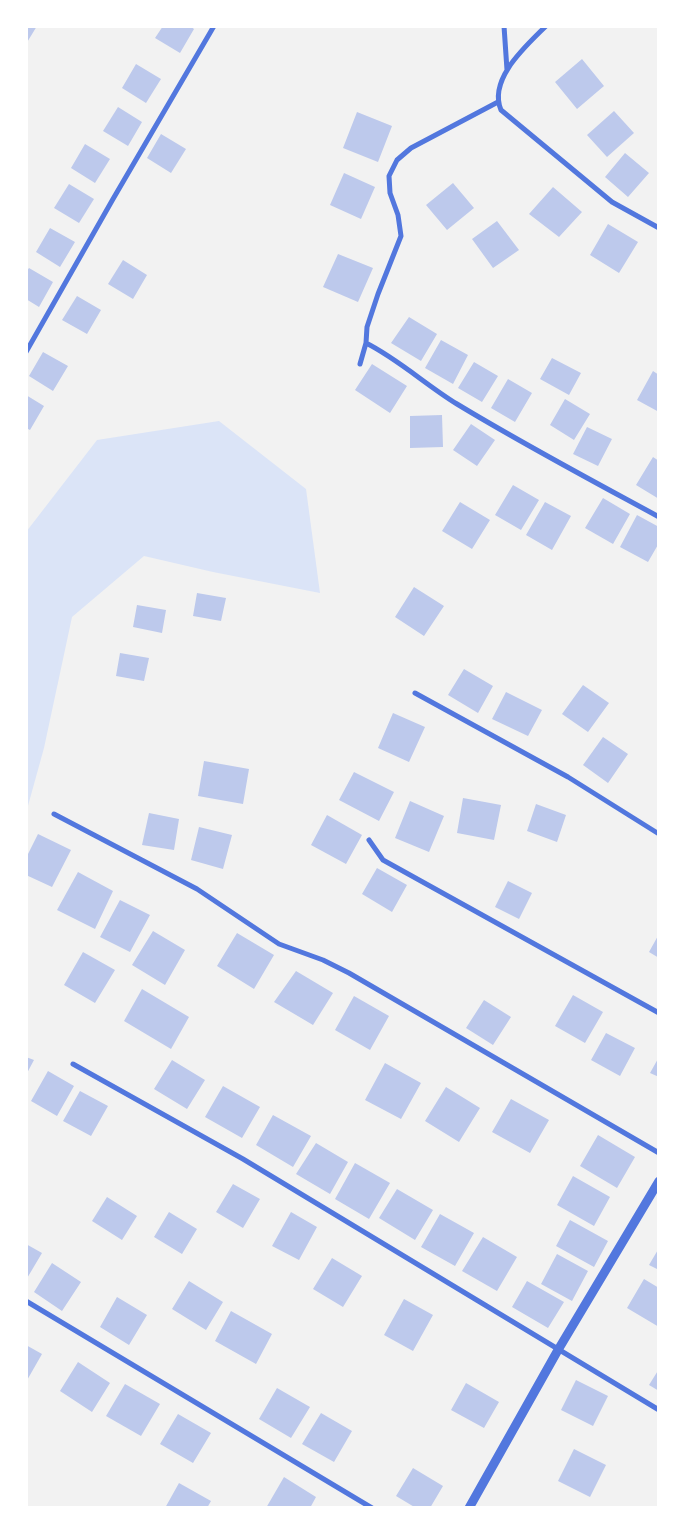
<!DOCTYPE html>
<html>
<head>
<meta charset="utf-8">
<style>
	body { margin:0 }
	#map { position:relative; width:685px; height:1534px; overflow:hidden; background:#f2f2f2; font-family:Mulish,sans-serif }
	canvas { display:block }
	.frame { position:absolute; inset:0; border:28px solid #fff; pointer-events:none }
</style>
</head>
<body>
<div id="map">
<canvas width="685" height="1534"></canvas>
<div class="frame"></div>
</div>
<script>
const g = document.querySelector('canvas').getContext('2d');
g.lineJoin = 'round';
function fillPath(path, color) { g.fillStyle = color; g.fill(path, 'evenodd'); }
function stroke(path, color, width, dash) { g.strokeStyle = color; g.lineWidth = width; g.lineCap = dash ? 'butt' : 'round'; g.setLineDash(dash || []); g.stroke(path); }
fillPath(new Path2D(`
	M219 421 306 489 320 593 213 572 144 556 72 617 44 748 26 813V532L97 440Z`), '#dbe4f7');
fillPath(new Path2D(`
	M26 26H37L26 44Z
	M163 26H190L194 29 180 53 155 38Z
	M582 59 604 86 577 109 555 82Z
	M136 64 161 79 146 103 122 88Z
	M118 107 142 122 128 146 103 131Z
	M614 111 634 133 607 157 587 135Z
	M357 112 392 126 378 162 343 148Z
	M161 134 186 149 171 173 147 158Z
	M85 144 110 159 95 183 71 168Z
	M625 153 649 173 628 197 605 177Z
	M344 173 375 187 361 219 330 205Z
	M453 183 474 208 447 230 426 205Z
	M69 184 94 199 79 223 54 208Z
	M553 187 582 212 559 237 529 214Z
	M497 221 519 250 493 268 472 239Z
	M608 224 638 242 619 273 590 255Z
	M50 228 75 242 60 267 36 252Z
	M338 254 373 268 358 302 323 287Z
	M123 260 147 275 133 299 108 284Z
	M29 268 53 282 39 307 26 299V272Z
	M77 296 101 310 87 334 62 320Z
	M409 317 437 334 421 361 391 343Z
	M441 340 468 355 453 384 425 368Z
	M43 352 68 366 53 391 29 376Z
	M552 358 581 373 569 395 540 379Z
	M474 362 498 376 482 402 458 388Z
	M372 364 407 386 390 413 355 390Z
	M653 371 659 375V412L637 400Z
	M508 379 532 393 515 422 491 408Z
	M26 395 44 406 30 430 26 428Z
	M565 399 590 414 574 440 550 425Z
	M442 415 443 447 410 448V416Z
	M471 424 495 440 477 466 453 450Z
	M587 427 612 439 598 466 573 454Z
	M653 457 659 461V499L636 485Z
	M513 485 539 500 521 530 495 515Z
	M603 498 630 514 613 544 585 528Z
	M460 502 490 520 472 549 442 531Z
	M545 502 571 516 552 550 526 535Z
	M637 515 659 527V543L648 562 620 547Z
	M414 587 444 606 424 636 395 617Z
	M197 593 226 598 221 621 193 616Z
	M137 605 166 610 162 633 133 627Z
	M120 653 149 658 144 681 116 676Z
	M464 669 493 686 478 713 448 695Z
	M583 685 609 703 588 732 562 714Z
	M506 692 542 710 528 736 492 719Z
	M393 713 425 727 409 762 378 748Z
	M603 737 628 754 608 783 583 765Z
	M204 761 249 769 243 804 198 796Z
	M354 772 394 792 379 821 339 800Z
	M463 798 501 805 494 840 457 833Z
	M410 801 444 816 429 852 395 838Z
	M536 804 566 815 557 842 527 831Z
	M149 813 179 819 174 850 142 845Z
	M327 815 362 835 346 864 311 845Z
	M199 827 232 835 223 869 191 860Z
	M38 834 71 850 52 887 26 875V858Z
	M377 868 407 885 392 912 362 894Z
	M78 872 113 891 95 929 57 910Z
	M508 881 532 893 519 919 495 907Z
	M120 900 150 915 130 952 100 937Z
	M153 931 185 950 165 985 132 965Z
	M237 933 274 955 254 989 217 966Z
	M659 934V958L649 952Z
	M83 952 115 970 95 1003 64 985Z
	M296 971 333 993 313 1025 274 1002Z
	M142 989 189 1017 171 1049 124 1021Z
	M573 995 603 1012 585 1043 555 1026Z
	M354 996 389 1016 370 1050 335 1030Z
	M484 1000 511 1017 493 1045 466 1028Z
	M606 1033 635 1048 620 1076 591 1060Z
	M26 1057 34 1060 26 1075Z
	M659 1057V1077L650 1073Z
	M172 1060 205 1080 187 1109 154 1089Z
	M385 1063 421 1083 401 1119 365 1100Z
	M48 1071 74 1086 57 1116 31 1101Z
	M223 1086 260 1107 242 1138 205 1117Z
	M446 1087 480 1108 459 1142 425 1121Z
	M80 1091 108 1106 91 1136 63 1121Z
	M511 1099 549 1120 530 1153 492 1132Z
	M273 1115 311 1136 293 1167 256 1145Z
	M598 1135 635 1157 617 1188 580 1166Z
	M316 1143 348 1162 330 1194 296 1174Z
	M355 1163 390 1183 369 1219 335 1199Z
	M573 1176 610 1197 594 1226 557 1205Z
	M233 1184 260 1199 243 1228 216 1212Z
	M397 1189 433 1210 415 1240 379 1218Z
	M107 1197 137 1216 122 1240 92 1221Z
	M169 1212 197 1229 182 1254 154 1237Z
	M291 1212 317 1227 299 1260 272 1246Z
	M440 1214 474 1233 455 1266 421 1247Z
	M570 1220 608 1241 594 1267 556 1246Z
	M483 1237 517 1257 497 1291 462 1271Z
	M26 1244 42 1253 26 1280Z
	M659 1248V1270L649 1265Z
	M557 1254 588 1271 572 1301 541 1284Z
	M332 1258 362 1276 343 1307 313 1289Z
	M52 1263 81 1282 62 1311 34 1292Z
	M644 1279 659 1288V1327L627 1308Z
	M189 1281 223 1302 206 1330 172 1309Z
	M527 1281 564 1302 548 1328 512 1307Z
	M117 1297 147 1315 129 1345 100 1327Z
	M404 1299 433 1315 413 1351 384 1335Z
	M231 1311 272 1334 256 1364 215 1341Z
	M26 1345 42 1354 26 1382Z
	M78 1362 110 1383 92 1412 60 1391Z
	M659 1369V1391L649 1385Z
	M576 1380 608 1396 593 1426 561 1410Z
	M466 1383 499 1402 484 1428 451 1410Z
	M125 1384 160 1404 141 1436 106 1416Z
	M277 1388 310 1407 291 1438 259 1419Z
	M321 1413 352 1431 334 1462 302 1444Z
	M178 1414 211 1433 193 1463 160 1444Z
	M574 1449 606 1465 590 1497 558 1481Z
	M413 1468 443 1486 430 1508H416L396 1496Z
	M284 1477 316 1497 310 1508H266Z
	M179 1483 211 1501 207 1508H165Z`), '#bdc9ec');
stroke(new Path2D(`
	M504 26 507 70
	M546 26C526 46 488 79 501 110L612 202 659 228
	M366 343C398 359 426 385 457 404 523 444 591 480 659 517
	M26 352 113 199 214 26
	M360 364 366 343 367 327 378 294 401 236 398 215 390 193 389 176 397 160 411 148 498 102
	M415 693 568 777 659 834
	M54 814 197 889 279 944 323 960 349 973 659 1153
	M369 840 383 860 659 1013
	M73 1064 243 1159 659 1410
	M26 1301 372 1508`), '#5277de', 5);
stroke(new Path2D(`
	M469 1508 558 1350 659 1181`), '#5277de', 9);
</script>
</body>
</html>
